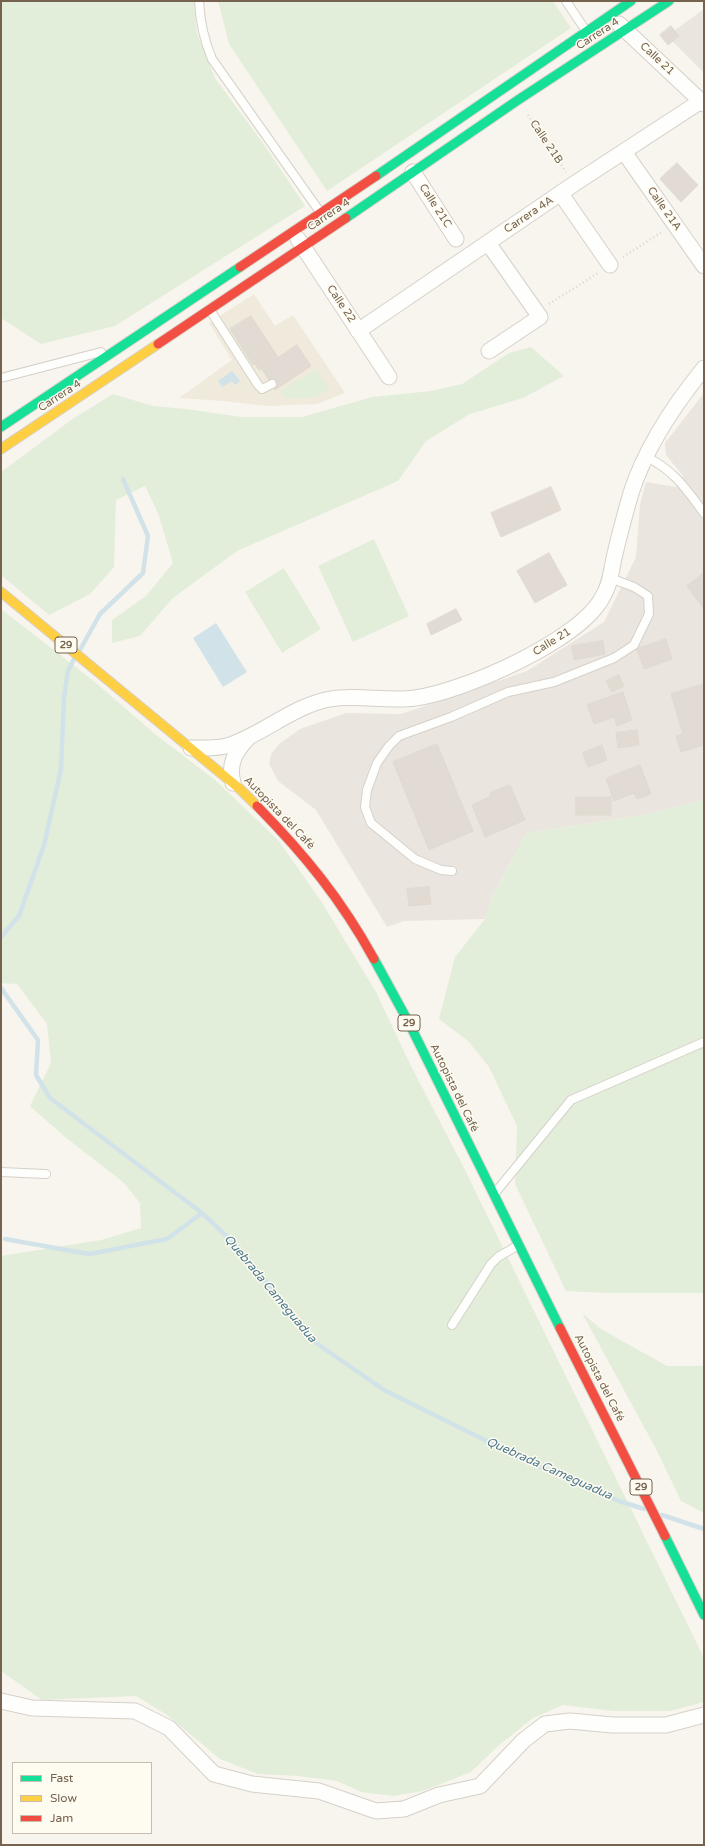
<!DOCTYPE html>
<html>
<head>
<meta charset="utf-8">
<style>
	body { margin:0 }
	#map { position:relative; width:705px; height:1846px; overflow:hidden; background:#f8f5ee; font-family:"Varela Round",sans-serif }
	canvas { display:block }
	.frame { position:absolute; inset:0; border:2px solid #75624f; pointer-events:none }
	.legend { position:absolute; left:12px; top:1762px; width:140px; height:72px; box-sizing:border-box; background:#fefbf1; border:1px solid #c7beb0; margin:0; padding:5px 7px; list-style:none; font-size:12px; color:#75624f }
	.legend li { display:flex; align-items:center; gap:8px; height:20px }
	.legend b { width:20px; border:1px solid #c7beb0 }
</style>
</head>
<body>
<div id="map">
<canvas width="705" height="1846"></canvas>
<div class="frame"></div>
<ul class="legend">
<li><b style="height:5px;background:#16e098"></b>Fast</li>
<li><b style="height:5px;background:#ffcf43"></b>Slow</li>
<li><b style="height:5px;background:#f24e42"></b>Jam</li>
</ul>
</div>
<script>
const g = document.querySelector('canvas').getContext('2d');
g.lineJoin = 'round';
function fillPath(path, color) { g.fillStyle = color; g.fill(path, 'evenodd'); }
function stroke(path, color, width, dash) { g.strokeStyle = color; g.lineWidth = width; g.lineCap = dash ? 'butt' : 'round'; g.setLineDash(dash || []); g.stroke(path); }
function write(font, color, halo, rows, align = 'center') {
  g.font = font + ' "Varela Round",sans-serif'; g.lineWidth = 3; g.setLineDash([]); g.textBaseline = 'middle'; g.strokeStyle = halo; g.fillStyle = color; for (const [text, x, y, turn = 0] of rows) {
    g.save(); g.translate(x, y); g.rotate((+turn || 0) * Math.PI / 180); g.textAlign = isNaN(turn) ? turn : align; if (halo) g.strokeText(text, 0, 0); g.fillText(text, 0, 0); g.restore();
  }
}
fillPath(new Path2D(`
	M254 294 275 326 293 315 345 393 317 404 267 406 223 401 179 398 232 360 209 323Z`), '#f0eadc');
fillPath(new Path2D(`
	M704 9V73L667 36Z
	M704 393V800L650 814 527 833 491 898 485 919 404 921 387 927 316 810 278 781 269 764 271 754 279 744 300 729 346 713 401 714 527 671 604 622 636 557 640 505 646 482 676 487 683 476 666 455 665 443Z`), '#eae6df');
fillPath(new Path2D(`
	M1 1H194L197 33 215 78 265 146 305 206 115 326 41 344 1 318Z
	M218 1H553L571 28 327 191 229 44Z
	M531 347 564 376 523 398 470 414 426 441 398 481 237 551 173 598 140 636 112 643V620L146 596 173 563 158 513 145 486 116 500 114 567 90 594 49 615 1 575V472L74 418 113 394 153 406 186 409 242 417H302L372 397 431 391 462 384 509 353Z
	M316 369 330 389 314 398H285L281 391Z
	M374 539 409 616 353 642 318 566Z
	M284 568 321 629 282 653 245 592Z
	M1 609 95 682 155 734 215 780 278 840 321 901 376 992 410 1064 463 1166 704 1658V1702L670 1711H613L563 1705 533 1718 498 1746 471 1772 423 1791 393 1796 361 1792 337 1781 298 1776 258 1774 220 1759 167 1715 136 1696 42 1700 1 1671V1256L101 1240 141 1228 140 1203 123 1182 65 1137 30 1106 51 1063 47 1024 17 984 1 983Z
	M704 800V1293H604L566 1291 515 1184 517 1126 489 1067 468 1041 439 1019 455 957 485 919 491 898 527 833 650 814Z
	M582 1313 601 1329 667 1366H704V1513L681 1501 656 1449Z`), '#e3eeda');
fillPath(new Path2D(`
	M232 371 240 381 235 385 232 381 222 387 218 381Z
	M216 623 247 672 223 687 193 638Z`), '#d1e2e8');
stroke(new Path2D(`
	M80 650 100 614 143 573 148 536 123 479
	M1 937 19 916 44 845 61 769 64 697 68 671 74 659
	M1 988 38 1040 36 1075 50 1098 202 1213 237 1246 316 1343 384 1390 531 1463 619 1501 644 1509
	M5 1239 89 1254 167 1239 202 1213
	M662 1515 704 1529`), '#d1e2e8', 4.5);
const building = new Path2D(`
	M671 26 679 36 668 45 660 35Z
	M677 163 698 185 681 202 660 179Z
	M251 316 274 351 253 365 230 329Z
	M297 345 311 366 275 390 262 369Z
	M274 351 278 358 259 370 255 364Z
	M551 487 561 510 501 537 491 513Z
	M549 553 567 585 535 603 517 571Z
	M704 573V609L687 586Z
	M456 609 462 620 431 635 427 624Z
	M666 639 672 659 644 669 637 649Z
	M603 641 605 654 574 660 572 646Z
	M619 675 624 686 612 692 606 681Z
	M704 684V745L681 752 676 736 683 734 671 694Z
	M623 692 632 720 617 726 614 717 594 724 587 705Z
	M637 730 639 745 618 748 616 733Z
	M437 744 473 831 429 850 393 762Z
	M602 745 607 760 588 767 583 753Z
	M640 765 651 794 637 799 634 793 614 801 606 779Z
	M510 785 525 820 485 837 472 805 491 796 490 793Z
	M576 797H611V815H576Z
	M429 887 431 904 409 906 407 889Z`);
fillPath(building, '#e2dbd3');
stroke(building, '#e0dad0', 1);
const lane = new Path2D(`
	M199 1C200 21 204 40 212 59L320 212
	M566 1 586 31
	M210 310 258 385 262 389 272 384
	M1 378 101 352
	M646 457C673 469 687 490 704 513
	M452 871 441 870 415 859 371 823 365 807 367 790 377 763 389 746 399 736 451 717 508 692 554 682 614 658 634 645 649 614 648 596 634 587 610 578
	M1 1172 46 1174
	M495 1193 571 1100 704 1042
	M452 1325 491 1264 498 1257 517 1246`);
const street = new Path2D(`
	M619 24 704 104
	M624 152 704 266
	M413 172 456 239
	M561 194 610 265
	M298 239 389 377
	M488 243 540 317 489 351
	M358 331 574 184 701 101
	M191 748C204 748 218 749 230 745 265 733 293 706 330 699 358 694 387 702 415 698 462 692 579 641 602 598 610 586 611 572 614 558 619 536 625 514 631 493 646 446 674 405 704 368
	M233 783C228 764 235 752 248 738
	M1 1701 32 1708 135 1711 169 1728 214 1774 252 1784 319 1791 376 1811 404 1809 439 1795 480 1786 524 1740 545 1724 570 1721 612 1725H666L704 1715`);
const fast = new Path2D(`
	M376 176 631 1
	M346 218 518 100 669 1
	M1 427 240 267
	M374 959 409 1023 560 1328
	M665 1536 704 1615`);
const slow = new Path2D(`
	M1 449 158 344
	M1 592 240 789 257 806`);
const jam = new Path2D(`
	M240 267 376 176
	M158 344 346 218
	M257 806C305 855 341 899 374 959
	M560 1328 665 1536`);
stroke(lane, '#d5d1c9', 10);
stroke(street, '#d5d1c9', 17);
stroke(fast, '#d6d1c9', 11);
stroke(slow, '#d6d1c9', 11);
stroke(jam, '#d6d1c9', 11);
stroke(new Path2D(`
	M528 115 566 172
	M623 257 662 232
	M549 304 598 273`), '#dad5cf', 2.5, [1, 3]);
stroke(lane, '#fefefc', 8);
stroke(street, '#fefefc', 15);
stroke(fast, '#16e098', 9);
stroke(slow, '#ffcf43', 9);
stroke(jam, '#f24e42', 9);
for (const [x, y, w] of [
	[66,645,22],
	[409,1023,22],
	[641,1487,22]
]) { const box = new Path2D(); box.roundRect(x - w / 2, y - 8, w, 16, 3); g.fillStyle = '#fefbf1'; g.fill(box); stroke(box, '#75624f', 1); }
write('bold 10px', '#75624f', null, [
	["29",66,645],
	["29",409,1023],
	["29",641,1487]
]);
write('11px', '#75624f', '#fefbf1', [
	["Carrera 4",598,34,-33],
	["Calle 21",657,59,43],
	["Calle 21B",546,142,56],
	["Calle 21C",435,206,57],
	["Calle 21A",664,209,55],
	["Carrera 4",329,215,-34],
	["Carrera 4A",529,215,-34],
	["Calle 22",341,304,56],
	["Carrera 4",60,396,-33],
	["Calle 21",552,642,-32],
	["Autopista del Café",279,813,46],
	["Autopista del Café",454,1088,64],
	["Autopista del Café",599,1378,63]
]);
write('italic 12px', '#4c798e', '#fefbf1', [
	["Quebrada Cameguadua",270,1289,50],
	["Quebrada Cameguadua",549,1469,24]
]);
</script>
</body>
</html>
